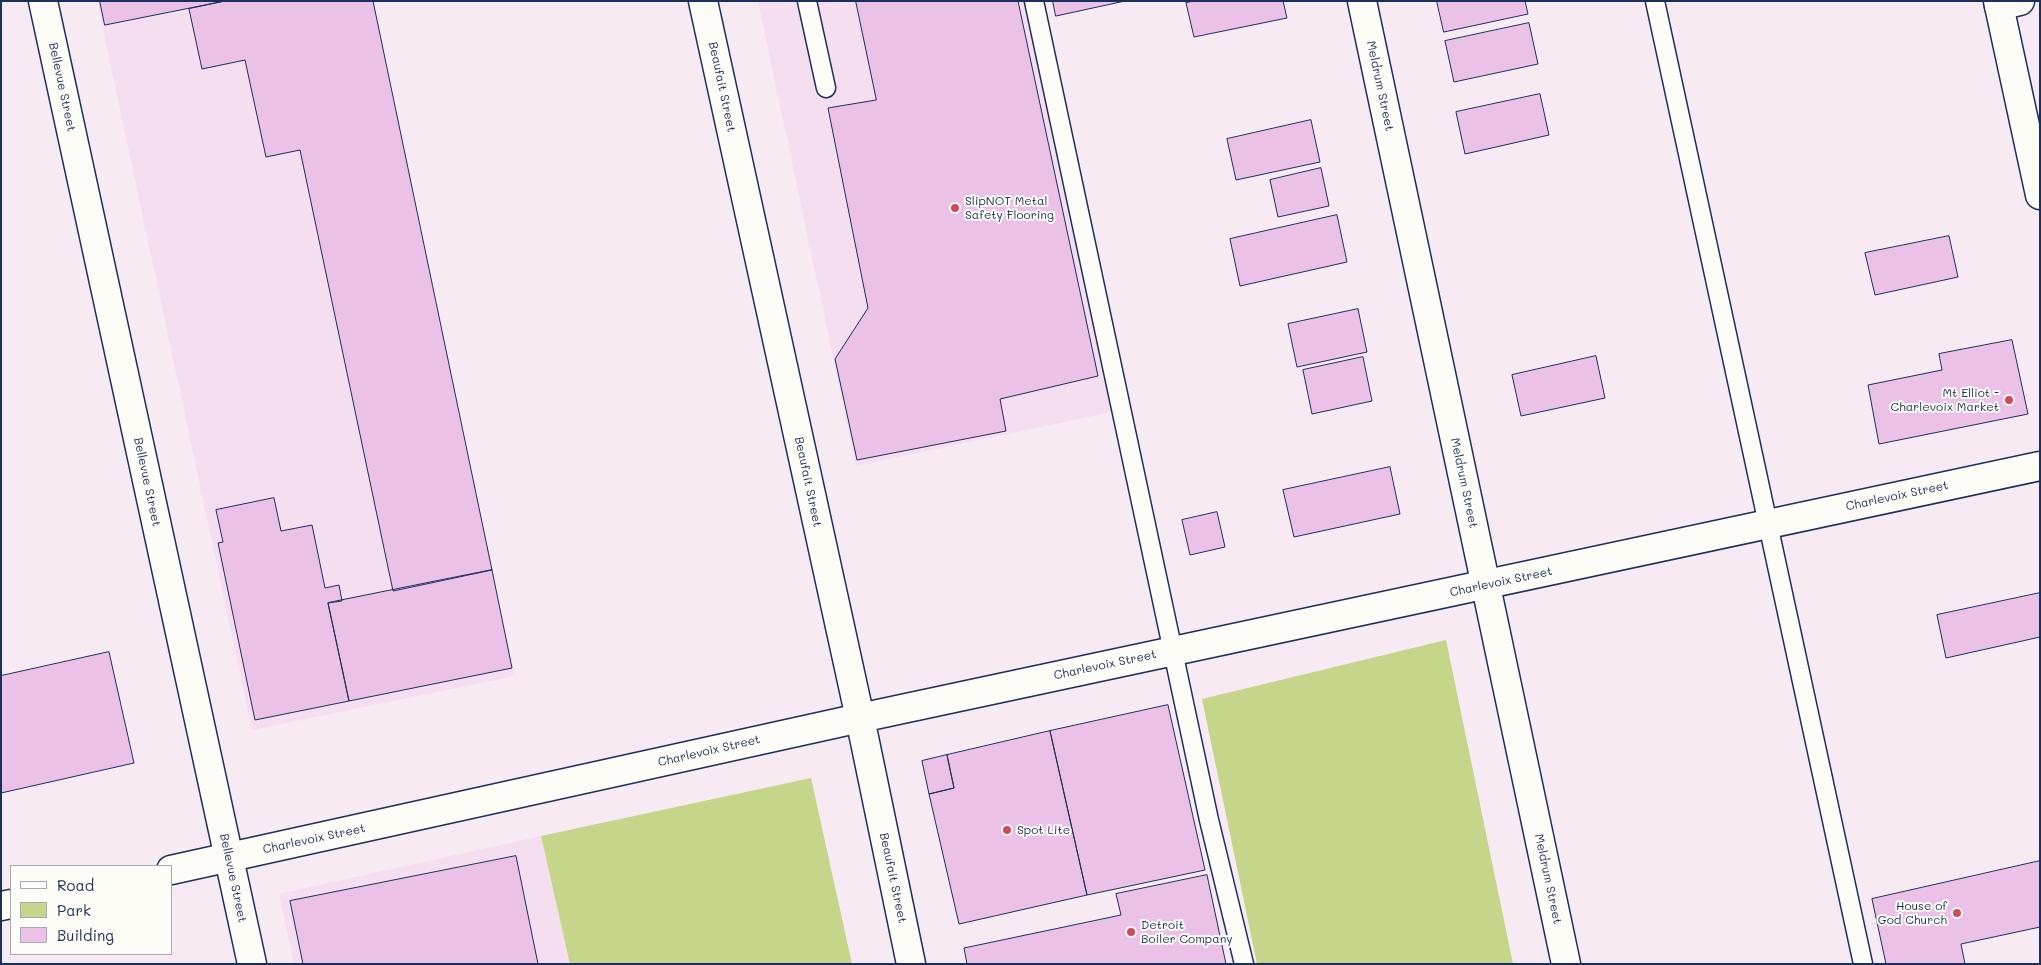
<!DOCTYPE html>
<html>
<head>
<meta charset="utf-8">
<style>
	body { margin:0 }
	#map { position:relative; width:2041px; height:965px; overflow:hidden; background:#f8eaf2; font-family:Mali,sans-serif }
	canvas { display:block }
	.frame { position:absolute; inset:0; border:2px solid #1b2f5e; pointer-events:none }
	.legend { position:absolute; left:10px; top:865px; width:162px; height:90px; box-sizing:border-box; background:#fdfcf7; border:1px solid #a3aaba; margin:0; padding:6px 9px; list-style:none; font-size:15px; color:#1b2f5e }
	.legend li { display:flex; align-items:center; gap:10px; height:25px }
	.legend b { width:25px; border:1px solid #a3aaba }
</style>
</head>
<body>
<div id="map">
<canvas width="2041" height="965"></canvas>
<div class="frame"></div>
<ul class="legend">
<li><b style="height:6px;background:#fdfcf7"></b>Road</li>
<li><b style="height:14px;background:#c5d58a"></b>Park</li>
<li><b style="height:14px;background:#ecc1e7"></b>Building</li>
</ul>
</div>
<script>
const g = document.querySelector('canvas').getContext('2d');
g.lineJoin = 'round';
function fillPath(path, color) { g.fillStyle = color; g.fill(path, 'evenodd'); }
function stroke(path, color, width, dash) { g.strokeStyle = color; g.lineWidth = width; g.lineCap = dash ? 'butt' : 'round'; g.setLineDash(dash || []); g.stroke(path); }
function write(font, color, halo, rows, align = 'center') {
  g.font = font + ' Mali,sans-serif'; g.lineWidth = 4; g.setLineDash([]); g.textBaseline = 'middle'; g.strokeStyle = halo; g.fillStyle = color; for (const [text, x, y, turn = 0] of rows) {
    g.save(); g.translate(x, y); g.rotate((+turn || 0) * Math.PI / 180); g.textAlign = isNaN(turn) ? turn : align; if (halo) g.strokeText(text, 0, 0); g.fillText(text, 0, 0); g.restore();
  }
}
fillPath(new Path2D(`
	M97 1H371L515 676 252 730Z
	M758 1H1024L1112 412 856 466Z
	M541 836 570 964H294L279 894Z`), '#f4deef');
fillPath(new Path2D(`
	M1446 640 1513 964H1257L1202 699Z
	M811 778 852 964H570L541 836Z`), '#c5d58a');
const building = new Path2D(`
	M100 1H225L105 25Z
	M225 1H373L492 570 393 591 300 150 266 157 245 60 202 69 189 9Z
	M856 1H1018L1098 376 1000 399 1006 431 857 460 835 359 868 308 828 108 876 100Z
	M1053 1H1125L1056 16Z
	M1194 1H1283L1287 18 1194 37 1186 3Z
	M1437 1H1525L1528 14 1444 32Z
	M1529 23 1538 64 1454 82 1445 41Z
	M1540 94 1549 135 1465 154 1456 112Z
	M1311 120 1320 162 1236 180 1227 139Z
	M1321 168 1329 206 1278 217 1270 180Z
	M1337 215 1347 262 1240 286 1230 239Z
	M1949 236 1958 277 1875 295 1865 253Z
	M1358 309 1367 352 1297 367 1288 324Z
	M2012 340 2028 414 1879 444 1868 385 1942 370 1939 354Z
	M1596 356 1605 398 1521 416 1512 375Z
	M1363 357 1372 401 1312 414 1303 370Z
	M1390 467 1400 514 1294 537 1283 490Z
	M274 498 281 531 312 525 325 588 339 585 342 601 328 603 349 701 255 720 218 543 223 542 216 510Z
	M1217 512 1225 547 1190 555 1182 520Z
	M492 570 512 668 349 701 328 603Z
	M2040 593V637L1946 658 1937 615Z
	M109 652 134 763 1 793V676Z
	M1168 705 1205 870 1087 895 1050 731Z
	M1050 731 1087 895 959 924 929 794 954 788 947 755Z
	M947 755 954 788 929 794 922 761Z
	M516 856 538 964H303L290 901Z
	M2040 861V927L1961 944 1965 964H1886L1872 899Z
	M1207 875 1226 964H967L964 948 1121 915 1116 894Z`);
fillPath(building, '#ecc1e7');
stroke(building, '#1b2f5e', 1);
const lane = new Path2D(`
	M807 1 826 88
	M1034 1 1209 820 1244 964
	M1655 1 1863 964`);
const street = new Path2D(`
	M43 1 252 964
	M703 1 860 718 911 964
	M1362 1 1566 964
	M1999 6 2020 1`);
const secondary = new Path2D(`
	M1998 1 2040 195
	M171 870 860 718 2040 466
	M1 906 11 904`);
stroke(lane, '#1b2f5e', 21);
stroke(street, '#1b2f5e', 31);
stroke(secondary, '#1b2f5e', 31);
stroke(lane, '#fdfcf7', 18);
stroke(street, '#fdfcf7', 28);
stroke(secondary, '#fdfcf7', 28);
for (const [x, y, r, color] of [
	[955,208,5,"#d1495b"],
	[2009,400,5,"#d1495b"],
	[1007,830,5,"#d1495b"],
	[1957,913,5,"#d1495b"],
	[1131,932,5,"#d1495b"]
]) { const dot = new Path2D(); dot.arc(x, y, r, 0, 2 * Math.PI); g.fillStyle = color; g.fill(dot); stroke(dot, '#fdfcf7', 2); }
write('12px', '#1b2f5e', '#fdfcf7', [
	["Meldrum Street",1380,86,78],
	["Bellevue Street",62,87,78],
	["Beaufait Street",722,87,78],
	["Bellevue Street",147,482,78],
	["Beaufait Street",808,482,78],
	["Meldrum Street",1464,483,78],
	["Charlevoix Street",1897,496,-12],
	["Charlevoix Street",1501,582,-12],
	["Charlevoix Street",1105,665,-12],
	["Charlevoix Street",709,751,-13],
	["Charlevoix Street",314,839,-12],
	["Bellevue Street",233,878,78],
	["Beaufait Street",893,878,78],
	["Meldrum Street",1548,879,78]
]);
write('12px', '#1b2f5e', '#fdfcf7', [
	["SlipNOT Metal",965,201],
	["Safety Flooring",965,215],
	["Mt Elliot -",1999,393,"right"],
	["Charlevoix Market",1999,407,"right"],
	["Spot Lite",1017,830],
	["House of",1947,906,"right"],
	["God Church",1947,920,"right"],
	["Detroit",1141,925],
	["Boiler Company",1141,939]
], 'left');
</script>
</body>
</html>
